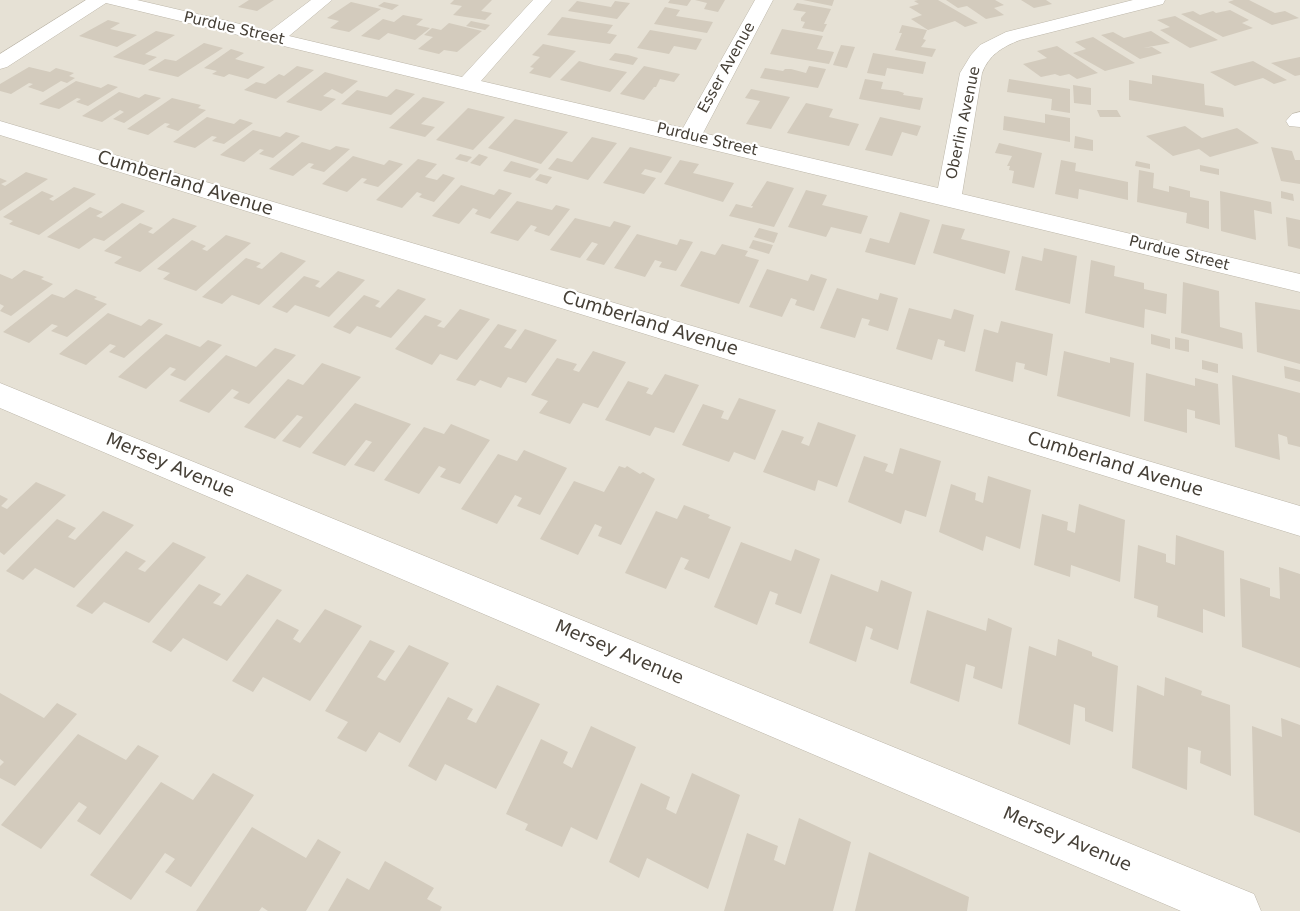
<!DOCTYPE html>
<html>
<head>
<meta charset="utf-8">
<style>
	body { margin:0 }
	canvas { display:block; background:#f2efe7 }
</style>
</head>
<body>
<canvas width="1300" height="911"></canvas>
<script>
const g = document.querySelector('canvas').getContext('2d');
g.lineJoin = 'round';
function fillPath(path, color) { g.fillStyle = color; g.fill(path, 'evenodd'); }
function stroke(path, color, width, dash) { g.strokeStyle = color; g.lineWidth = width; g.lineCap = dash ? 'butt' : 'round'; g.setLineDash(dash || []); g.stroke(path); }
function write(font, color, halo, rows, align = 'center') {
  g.font = font + ' "DejaVu Sans",sans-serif'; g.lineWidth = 4.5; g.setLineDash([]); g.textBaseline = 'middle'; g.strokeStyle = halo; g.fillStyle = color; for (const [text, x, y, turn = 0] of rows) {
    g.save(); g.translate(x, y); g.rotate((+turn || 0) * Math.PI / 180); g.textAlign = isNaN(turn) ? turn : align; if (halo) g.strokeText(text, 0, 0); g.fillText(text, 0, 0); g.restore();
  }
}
fillPath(new Path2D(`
	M0 0H1300V911H0Z`), '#e6e1d5');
fillPath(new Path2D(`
	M249 0H274L257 11 238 7Z
	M454 0H492L481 11 492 13 485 20 453 15 462 6 450 4Z
	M670 0H691L687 6 668 3Z
	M695 0H725L718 12 704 9 707 3Z
	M803 0H834L832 6Z
	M918 0H938L978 23 965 27 955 21 928 30 911 19 922 15 909 7 919 4 914 1Z
	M946 0H995L1004 5 994 8 1004 15 986 19 967 6 958 8Z
	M1021 0H1046L1052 4 1034 8Z
	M1234 0H1249L1275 13 1285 11 1299 18 1272 25 1228 2Z
	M577 1 611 7 615 1 630 3 617 19 568 11Z
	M351 2 381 9 349 32 330 28 339 21 327 18Z
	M384 2 399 5 392 10 378 6Z
	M797 3 831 9 824 24H827L823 32 802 28 805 22 801 21V18L806 12 793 10Z
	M665 7 680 10 676 16 713 22 707 33 654 24Z
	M1230 10 1249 20 1242 23 1253 28 1223 37 1181 14 1193 11 1200 15 1213 11 1216 13Z
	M403 15 423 19 416 25 430 28 415 40 388 33 379 40 361 36 383 19 394 22Z
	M1175 16 1218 40 1190 48 1160 30 1170 27 1157 20Z
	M562 17 613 25 607 33 617 35 610 44 547 35Z
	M108 20 120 23 110 29 137 35 117 47 79 36Z
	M471 21 490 25 485 30 466 26Z
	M449 23 482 31 457 52 444 50 439 54 418 49 433 37 424 35 432 28 441 30Z
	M902 25 927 30 923 39 926 40 921 47 936 49 932 57 895 50 902 33H899Z
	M782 29 823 36 817 49 834 52 829 64 770 54Z
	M650 30 702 39 696 50 674 46 669 54 637 48Z
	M156 31 175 35 145 54 157 57 144 65 113 57Z
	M1151 31 1170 43 1143 48 1152 47 1162 53 1140 59 1101 35 1113 32 1124 38Z
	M1093 37 1135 63 1105 71 1073 53 1086 49 1075 42Z
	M204 43 223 48 178 77 148 70 165 59 176 61Z
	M543 44 576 51 550 78 529 73 534 68 530 67 540 57 532 55Z
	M841 45 855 47 847 68 833 65Z
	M1057 46 1098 73 1077 79 1069 74 1060 76 1055 74 1041 77 1023 64 1047 58 1037 51Z
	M231 49 244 53 235 59 265 67 248 79 229 74 224 77 212 74 217 71 204 68Z
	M615 53 628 55 638 58 633 65 609 60Z
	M873 53 926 62 923 74 887 68 885 76 867 73Z
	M1300 57V75L1295 76 1271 63Z
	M579 61 594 65 627 72 610 92 560 80Z
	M1253 61 1287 80 1274 84 1263 78 1235 86 1210 72Z
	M297 66 314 70 276 99 244 90 256 82 265 84 279 74 284 76Z
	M644 66 680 74 674 82 660 79 656 87H654L644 100 620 94Z
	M809 66 826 69 818 88 760 78 765 68 783 71 785 69H791L806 73Z
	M29 67 50 72 56 68 74 73 69 76 75 78 67 83 61 81 43 92 28 87 33 84 29 83 11 94 0 91V84Z
	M325 72 358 81 342 94 332 89 323 96 336 99 321 111 286 102Z
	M1152 75 1204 84 1205 105 1223 108 1224 117 1129 100V80L1152 84Z
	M865 79 883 82 881 89 898 91 904 93 903 95 923 98 920 110 859 99Z
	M1009 79 1070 89V113L1051 110 1052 99 1007 92Z
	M76 81 101 88 108 84 118 87 88 106 76 102 81 99 77 98 59 109 39 104Z
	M1073 85 1091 88V105L1074 103Z
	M396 89 415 94 391 115 341 104 357 90 387 97Z
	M751 89 790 97 771 129 746 124 760 101 745 98Z
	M119 92 139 98 145 94 161 98 124 123 113 119 124 112 120 110 102 122 82 116Z
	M423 97 445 102 421 124 435 127 425 137 389 128Z
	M172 98 201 105 198 108 206 110 178 131 166 127 170 124 165 123 148 135 127 129Z
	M806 103 833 109 829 117 859 124 849 146 787 133Z
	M468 108 505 117 473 150 436 140Z
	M1097 110H1117L1121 117H1100Z
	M1045 114 1070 118V142L1003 130 1004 116 1045 123Z
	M207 117 234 124 240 119 253 123 224 144 212 141 217 137 212 136 195 148 173 142Z
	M880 117 921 126 917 136 902 132 892 156 865 150Z
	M515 119 568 132 541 164 488 148Z
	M1185 126 1202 138 1237 128 1259 143 1210 157 1199 149 1173 156 1146 136Z
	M253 130 280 137 286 132 300 136 273 158 259 154 264 150 260 149 244 162 220 155Z
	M1075 136 1093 140V151L1074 148Z
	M592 137 617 143 588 180 548 169 557 158 572 162Z
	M302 142 330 150 336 146 350 149 324 172 310 168 314 164 309 163 293 176 269 169Z
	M999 143 1042 153 1034 188 1012 183 1014 171 1009 170 1010 166H1007L1012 156 995 153Z
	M630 147 672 157 661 173 645 169 641 174 656 178 644 194 603 183Z
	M1271 147 1292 151 1295 160H1300V184L1281 181Z
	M460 154 472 157 467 162 455 159Z
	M479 154 488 157 480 166 470 163Z
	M353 156 384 165 389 160 403 164 378 187 363 183 367 179 362 178 347 192 322 184Z
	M418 159 437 164 425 177 437 180 443 174 455 178 434 202 419 197 422 194 417 192 402 208 376 200Z
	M680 160 699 164 693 173 734 183 723 202 664 184Z
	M1061 160 1076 163 1075 171 1128 182V200L1079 189 1078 199 1055 194Z
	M511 161 539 169 530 178 503 171Z
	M1136 161 1150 164V169L1135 166Z
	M1200 165 1219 169V175L1200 171Z
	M1139 170 1154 173 1153 188 1169 192V186L1190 191V197L1209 201V229L1186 223 1187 213 1137 202Z
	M26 172 48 179 0 211V178L7 181 1 184 5 186Z
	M540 174 552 177 547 184 535 180Z
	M767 181 794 188 774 227 729 216 736 204 752 208 753 206H751Z
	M461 185 494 195 499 189 512 193 490 219 475 214 478 210 473 208 459 224 432 216Z
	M74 187 96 194 39 235 9 224 13 221 3 217 42 191 54 196 49 199 53 201Z
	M806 190 827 195 822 205 868 216 861 234 831 227 826 237 788 227Z
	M1220 191 1271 202 1272 214 1254 210 1256 240 1221 231Z
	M1281 191 1293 194 1294 201 1281 198Z
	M517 201 552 210 556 205 570 209 549 236 534 231 537 227 531 225 518 241 490 233Z
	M122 203 145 211 104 241 94 238 79 249 47 237 90 207 103 212 96 216 101 218Z
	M900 212 930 220 915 265 865 252 870 238 889 243Z
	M1286 217 1300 220V249L1288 246Z
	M173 218 197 226 140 272 114 263 122 257 104 251 140 223 153 228 148 232 153 234Z
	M575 218 610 227 614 221 631 226 604 265 586 260 598 244 592 242 580 258 550 250Z
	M942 224 965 229 961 239 1010 251 1005 274 933 253Z
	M759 228 778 233 774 243 754 237Z
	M637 234 677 245 680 239 693 242 676 271 659 267 662 262 655 260 645 277 614 268Z
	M226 235 251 243 196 291 163 279 170 273 157 269 192 240 206 246 202 249 207 251Z
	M753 240 773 245 769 254 749 248Z
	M722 244 748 251 745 256 759 260 739 304 680 286 701 251 715 255Z
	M1044 248 1077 256 1070 304 1015 290 1022 256 1042 261Z
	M281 252 306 261 259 305 232 295 222 304 202 297 246 258 261 263 256 267 262 269Z
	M1091 260 1115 266 1114 276 1144 283V289L1167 294 1166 314 1145 309 1144 328 1085 313Z
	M767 269 808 281 811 274 827 279 814 311 795 305 797 300 791 298 782 317 749 307Z
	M24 270 44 277 41 279 53 284 11 316 0 311 4 306 0 304V274L12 279Z
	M338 271 365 280 329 317 295 305 287 313 272 307 304 276 320 281 315 286 320 288Z
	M1183 282 1219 291 1220 327 1242 333 1243 349 1181 333Z
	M837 288 878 300 880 293 898 298 888 331 868 325 870 320 862 318 855 338 820 328Z
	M76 289 97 297 94 299 107 304 67 337 51 331 58 326 52 324 29 343 3 332 52 294 64 298Z
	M398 289 426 299 391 338 357 326 350 334 333 327 364 295 380 301 375 306 380 308Z
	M1255 302 1300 310V364L1257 352Z
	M909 308 951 319 954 309 974 315 965 352 944 346 945 341 938 339 932 360 896 349Z
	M460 309 490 319 457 360 440 354 432 365 395 349 425 315 442 321 437 326 444 328Z
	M108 313 141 326 149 319 163 324 124 358 109 352 116 346 110 344 86 365 59 354Z
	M1001 321 1053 334 1047 376 1024 369 1025 364 1016 362 1013 382 975 371 984 329 998 333Z
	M498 324 517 330 504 347 511 349 525 329 557 340 526 383 508 377 501 388 480 380 475 386 456 380Z
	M166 334 200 347 208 340 222 345 185 381 170 375 176 369 170 367 146 389 118 377Z
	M1151 334 1170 339V349L1151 344Z
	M1175 337 1189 340V352L1175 349Z
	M275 348 296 355 249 404 233 398 239 392 232 389 209 413 179 401 226 355 256 367Z
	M593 351 626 362 598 408 583 403 570 424 539 413 548 401 531 395 557 358 577 364 573 370 579 372Z
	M1064 351 1110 363V357L1134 363 1130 417 1057 396Z
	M1202 360 1218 364V373L1202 369Z
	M322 363 361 377 300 448 282 441 303 417 297 415 275 439 244 427 288 379 303 385Z
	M1284 366 1300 370V382L1285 378Z
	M1146 373 1195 386V378L1218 384 1220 425 1195 418V411L1187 409V433L1144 421Z
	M665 374 699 385 674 433 655 427 650 436 605 420 628 381 649 388 646 393 652 395Z
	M1232 375 1300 393V447L1288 444 1287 437 1278 434 1280 460 1235 447Z
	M739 398 776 410 755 460 734 452 729 462 682 445 703 404 724 411 721 418 728 420Z
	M355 403 411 424 374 472 354 465 372 442 366 440 345 466 312 453Z
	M818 422 856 435 837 487 818 480 815 491 763 472 782 430 804 437 801 443 809 446Z
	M451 424 490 440 460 484 440 477 446 469 439 466 419 494 384 480 424 427 444 434Z
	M900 448 941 461 926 517 905 510 901 524 848 502 864 456 888 464 885 471 893 474Z
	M524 450 567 468 540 515 517 506 522 498 515 495 497 524 461 509 498 454 517 461Z
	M619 466 625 468 627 466 640 474 643 472 655 479 621 545 598 536 602 527 595 524 578 555 540 539 574 481 604 492Z
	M988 476 1031 490 1020 549 986 536 983 551 939 532 951 484 976 493 975 500 983 503Z
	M36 482 66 495 4 555 0 552V495L8 499 1 506 7 509Z
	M1079 504 1125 520 1120 582 1071 565 1070 577 1034 565 1042 514 1068 522 1067 530 1075 533Z
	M684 505 710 515 708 518 731 527 709 579 684 569 689 560 681 557 666 589 625 573 656 511 677 519Z
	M103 511 134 525 74 588 35 568 23 580 6 571 57 519 76 528 68 537 75 540Z
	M1176 535 1224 551 1225 617 1203 609V633L1157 617 1158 606 1134 598 1138 545 1166 554V562L1175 565Z
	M173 542 206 557 149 623 104 602 92 614 76 606 126 551 146 561 138 569 145 572Z
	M741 542 791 561 795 549 820 559 801 614 775 604 778 594 770 591 757 625 714 607Z
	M1279 567 1300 574V668L1242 647 1240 578 1270 588V596L1280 599Z
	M247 574 282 590 227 661 183 638 171 652 152 642 199 584 221 594 213 603 221 606Z
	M831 574 878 592 881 580 912 592 898 650 870 639 873 629 866 626 856 662 809 643Z
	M325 609 362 626 310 701 263 677 253 692 232 681 277 619 299 630 293 639 300 643Z
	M927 610 986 631 988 618 1012 628 1002 689 973 678 975 667 966 664 959 702 910 683Z
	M1058 639 1092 652V656L1118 666 1113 732 1085 721V708L1074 704 1070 745 1018 724 1029 646 1056 656Z
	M370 640 395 651 377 677 385 681 409 645 449 663 400 743 379 732 366 752 337 738 348 722 325 711Z
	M1165 677 1202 691 1201 695 1230 705 1231 776 1200 763 1201 751 1188 747 1187 790 1132 768 1137 685 1164 696Z
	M497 685 540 704 496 789 445 764 436 781 408 766 448 697 473 709 467 719 476 723Z
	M0 693 44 718 57 703 77 714 15 786 0 778V766L4 762 0 759Z
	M1281 718 1300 725V833L1254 815 1252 726 1282 737Z
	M591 726 636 747 597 840 571 827 562 847 525 830 528 824 506 814 541 739 568 752 563 763 572 768Z
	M78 734 126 760 138 745 159 756 100 835 77 821 87 807 79 802 41 849 1 825Z
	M213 773 254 795 191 887 165 872 175 859 165 853 131 900 90 875 161 782 193 800Z
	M692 773 740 795 708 889 647 858 639 878 609 862 641 783 670 797 666 809 676 814Z
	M799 818 851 842 833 911H724L747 833 778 846 774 860 785 865Z
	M252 827 306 858 318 839 341 852 306 911H268L262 907 259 911H196Z
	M869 852 969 897 967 911H855Z
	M385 861 434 888 427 899 442 907 440 911H328L347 878 369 890Z`), '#d3cbbd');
const minor = new Path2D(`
	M86 0H137L270 31 311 0H332L289 36 462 77 533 0H552L481 81 683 128 755 0H773L703 133 938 188 960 73 971 55 980 45 1006 32 1133 0H1165L1163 4 1020 40C1002 47 989 55 982 73L962 194 1300 274V292L106 3 7 67 0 69V54Z
	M1300 112V127L1289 126 1286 121 1292 114Z
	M0 121 1300 506V536L0 135Z
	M0 383 1254 894 1261 911H1181L0 408Z`);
stroke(minor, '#bdb7aa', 1);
fillPath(minor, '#fff');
write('15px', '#453f36', '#fff', [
	["Purdue Street",234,29,13],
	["Esser Avenue",727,68,-61],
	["Oberlin Avenue",964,123,-78],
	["Purdue Street",707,140,13],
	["Purdue Street",1179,254,14]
]);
write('18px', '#453f36', '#fff', [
	["Cumberland Avenue",185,184,17],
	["Cumberland Avenue",650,324,17],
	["Cumberland Avenue",1115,465,17],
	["Mersey Avenue",170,466,23],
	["Mersey Avenue",619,653,23],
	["Mersey Avenue",1067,840,23]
]);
</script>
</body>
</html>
